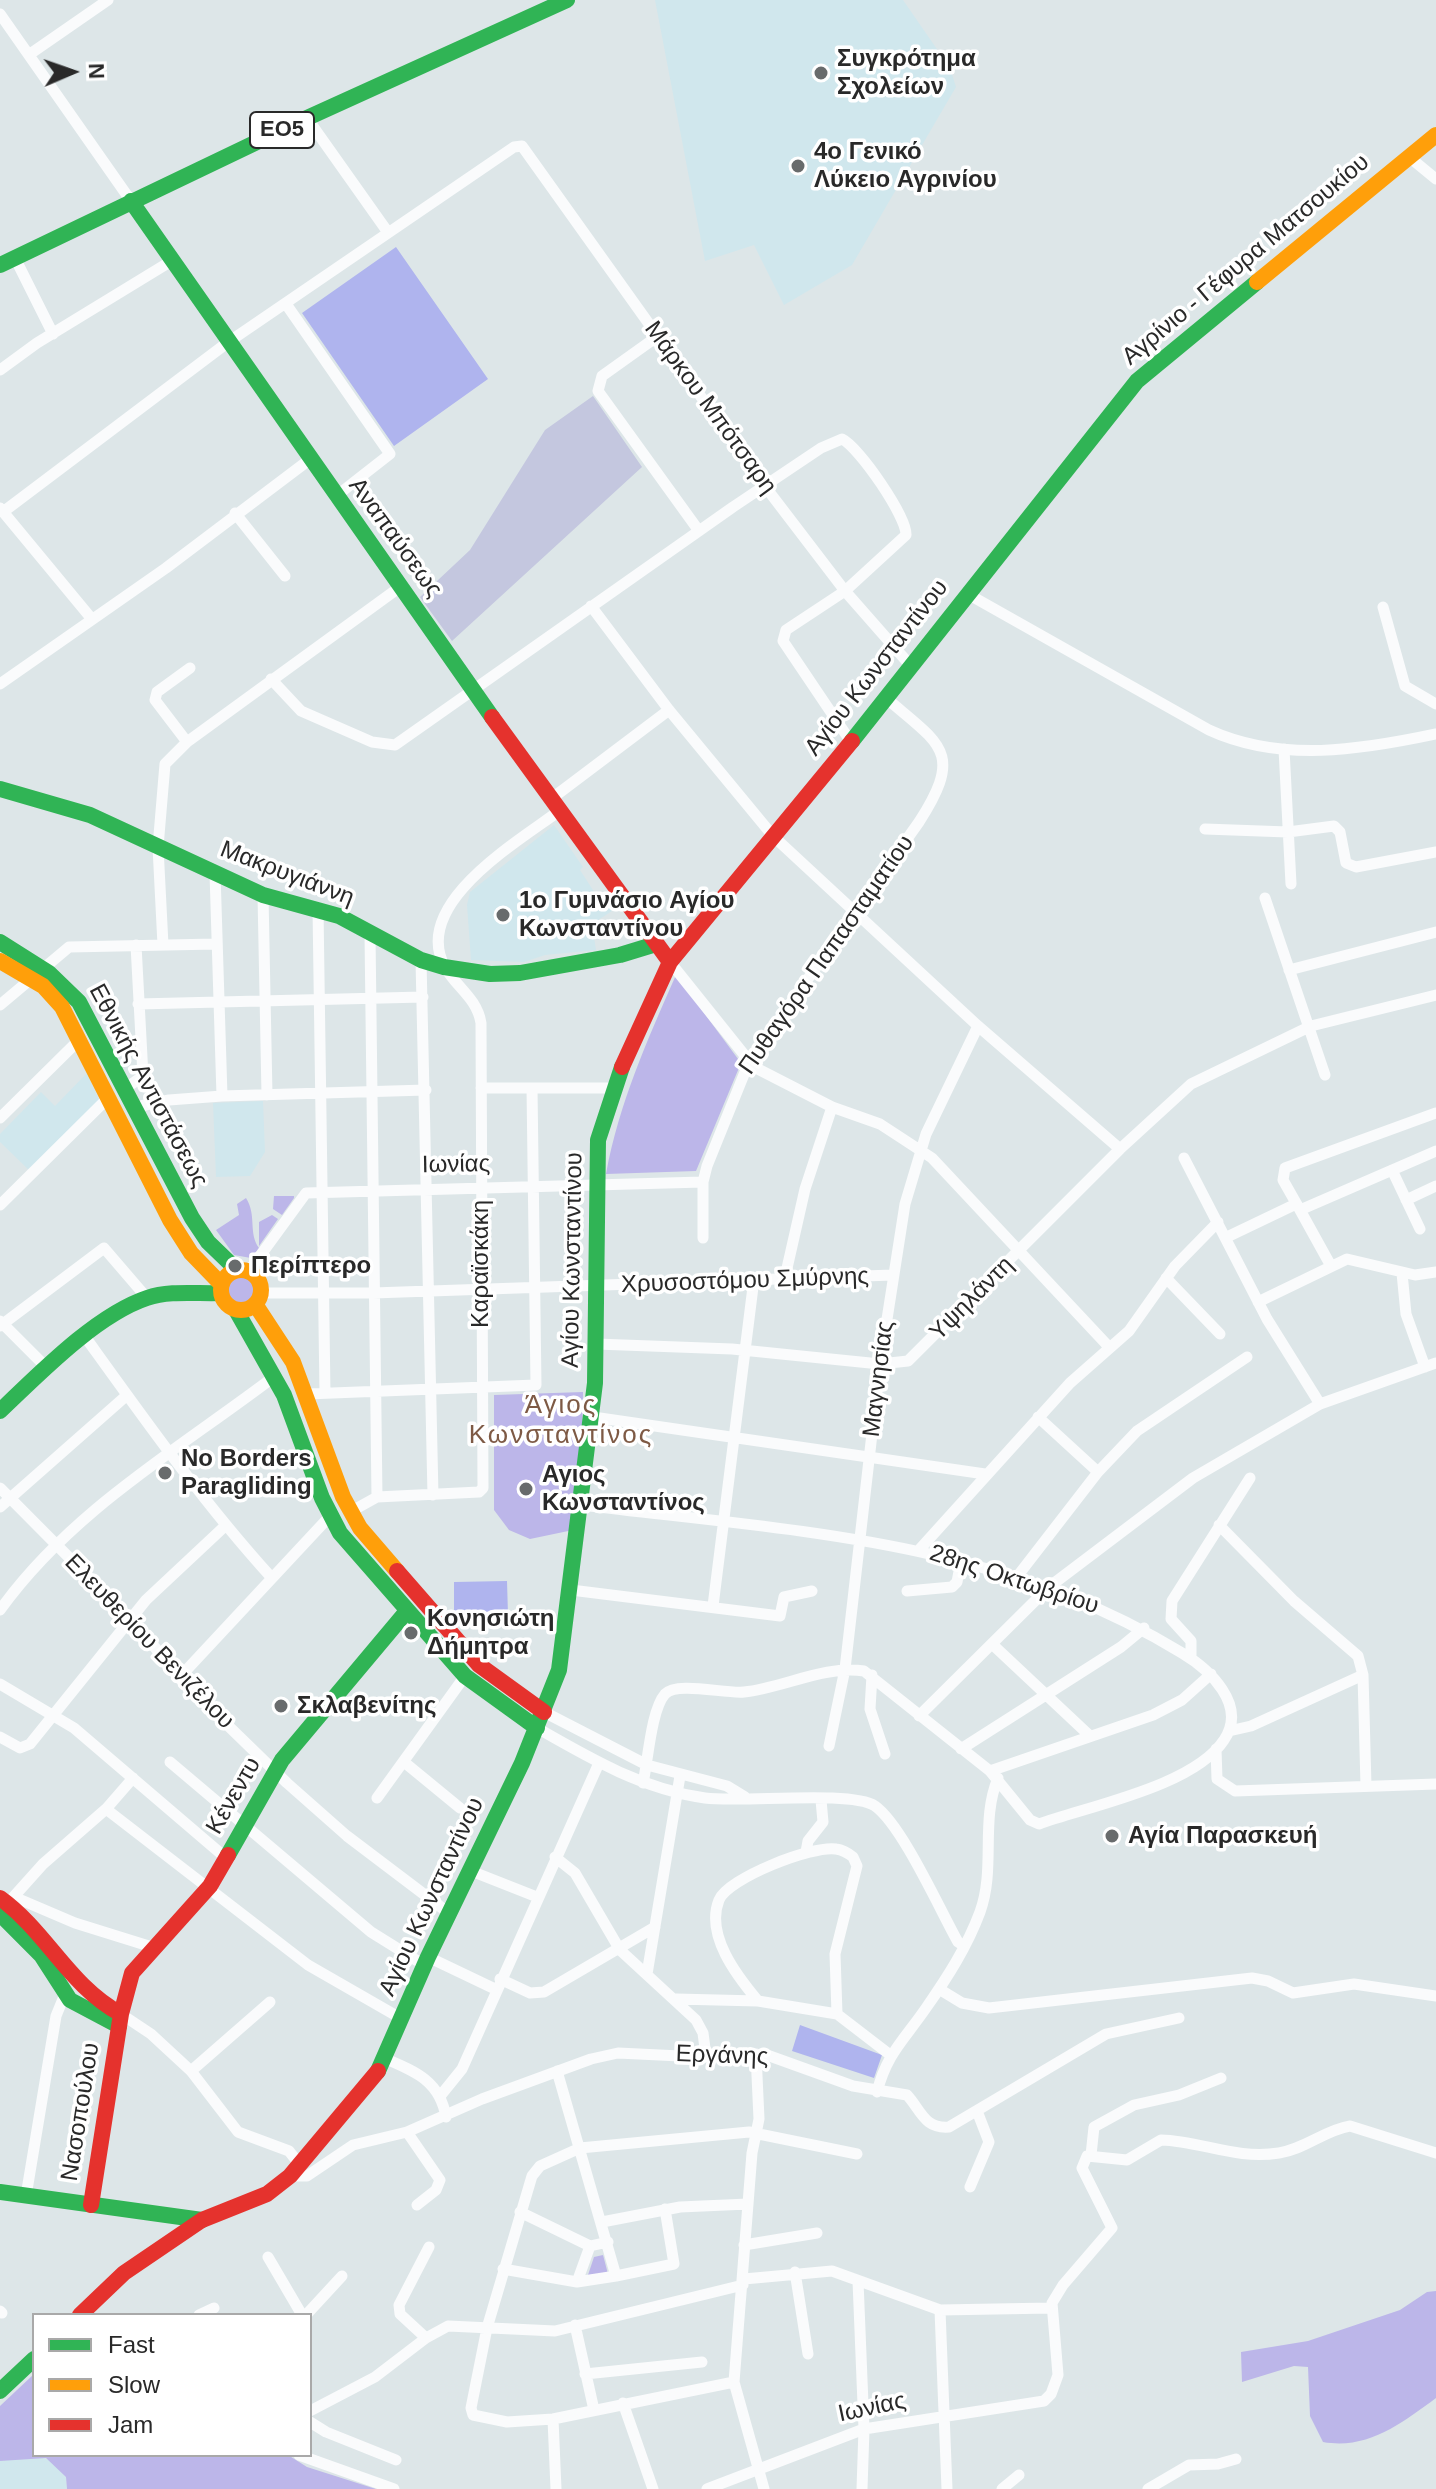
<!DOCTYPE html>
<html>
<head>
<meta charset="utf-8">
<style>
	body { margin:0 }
	#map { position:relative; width:1436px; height:2489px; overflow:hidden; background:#dde6e8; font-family:Arial,sans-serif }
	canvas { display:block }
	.legend { position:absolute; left:32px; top:2313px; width:280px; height:144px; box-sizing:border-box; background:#fff; border:2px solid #a9a9a9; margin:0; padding:10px 14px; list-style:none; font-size:24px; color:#292929 }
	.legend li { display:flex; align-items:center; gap:16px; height:40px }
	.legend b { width:40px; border:2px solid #a9a9a9 }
	.north { position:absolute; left:32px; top:32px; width:80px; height:80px; -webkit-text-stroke:6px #fff; paint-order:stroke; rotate:88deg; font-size:22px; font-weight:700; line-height:32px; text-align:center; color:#292929 }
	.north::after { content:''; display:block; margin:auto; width:28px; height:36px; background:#292929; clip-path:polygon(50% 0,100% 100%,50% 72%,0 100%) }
</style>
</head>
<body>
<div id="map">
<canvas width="1436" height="2489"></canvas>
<ul class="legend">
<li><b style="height:10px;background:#30b455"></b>Fast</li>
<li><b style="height:10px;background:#ff9f0a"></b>Slow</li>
<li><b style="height:10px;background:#e5322d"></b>Jam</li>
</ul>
<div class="north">N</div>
</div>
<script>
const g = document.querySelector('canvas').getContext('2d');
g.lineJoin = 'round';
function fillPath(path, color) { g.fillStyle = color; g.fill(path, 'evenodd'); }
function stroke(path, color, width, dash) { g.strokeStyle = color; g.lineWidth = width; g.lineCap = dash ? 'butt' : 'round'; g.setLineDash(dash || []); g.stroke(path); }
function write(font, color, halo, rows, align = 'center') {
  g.font = font + ' Arial,sans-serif'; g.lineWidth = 7; g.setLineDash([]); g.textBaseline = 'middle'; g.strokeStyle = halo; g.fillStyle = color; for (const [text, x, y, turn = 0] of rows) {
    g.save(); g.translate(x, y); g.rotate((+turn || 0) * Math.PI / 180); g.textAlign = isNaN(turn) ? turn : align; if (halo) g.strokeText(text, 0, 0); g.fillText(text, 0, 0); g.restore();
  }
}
fillPath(new Path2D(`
	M655 0H903L950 68 956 87 852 265 784 305 754 245 705 261Z
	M554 825 583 867 580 870 602 904 606 902 612 911 592 924 596 950 545 955 524 962 471 960 467 905 470 892Z
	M87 1073 100 1102 31 1172 0 1142V1134L41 1092 55 1106Z
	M263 1101 265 1152 250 1176 216 1177 213 1103Z
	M37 2456 52 2461 66 2477 67 2489H0V2461Z`), '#d0e7ed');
fillPath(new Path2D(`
	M676 975 741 1063 696 1171 606 1174C619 1103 647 1041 676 975Z
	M274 1196H294V1198L282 1215 273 1209Z
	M246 1198C257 1215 248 1233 259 1248L251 1258 234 1255 216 1230 239 1215 237 1204Z
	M272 1215 278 1219 259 1246V1222Z
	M228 1290a13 13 0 1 1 26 0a13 13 0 1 1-26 0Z
	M583 1392 582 1446 573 1530 530 1539 509 1530 494 1510V1395Z
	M603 2255 608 2274 588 2275 594 2257Z
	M1436 2291V2398C1402 2423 1368 2450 1323 2442L1310 2416 1308 2367 1294 2366 1242 2382 1241 2352 1308 2341 1400 2310 1427 2292Z
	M34 2374V2455H288L307 2467 376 2489H67L66 2477 46 2458 0 2461V2406Z`), '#bcb6e9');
fillPath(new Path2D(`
	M593 396 642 467 452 641 420 597 470 550 545 430Z`), '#c4c7df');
fillPath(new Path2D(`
	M396 247 488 379 394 446 302 313Z
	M507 1581 508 1615 454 1616V1582Z
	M800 2025 882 2055 874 2078 792 2051Z`), '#afb4ee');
stroke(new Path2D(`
	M0 14 131 201
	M30 54 108 0
	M307 118 387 231
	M1408 156 1436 179
	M15 258 53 334
	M286 304 390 454 335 497
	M658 336 602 376 598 391 699 531
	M0 370 37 343 173 260
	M0 508 91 618
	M3 512 227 343 514 147 522 146 764 485 845 591 910 665
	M235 513 285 576
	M966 593 1209 730C1281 763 1361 750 1436 734
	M591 606 669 710 773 836 978 1026 1120 1149
	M1383 607 1405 686 1436 704
	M271 679 301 711 372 742 395 745 733 507 821 448 842 439C859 447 907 517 906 535L845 591 786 630 783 641 851 742
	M0 684 166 568 309 460
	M187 742 155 700 157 692 190 668
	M1284 749 1291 884
	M551 799 669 710
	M1205 829 1288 832 1334 826 1340 832 1346 863 1356 867 1436 852
	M215 873 222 1096
	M263 895 267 1095
	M1265 898 1325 1075
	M318 908 325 1393
	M370 934 377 1497
	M163 945 158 847 165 764 187 742 400 587
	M421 960 433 1495
	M670 962 754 1067 832 1107 880 1124 932 1158 1109 1347
	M1289 970 1436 932
	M138 1004 423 997
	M0 1005 69 947 216 944
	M126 1088 143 1076 136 945
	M481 1088H612
	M136 1107 169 1100 222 1096 426 1090
	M0 1118 79 1040
	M1184 1158 1267 1319 1320 1404
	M1392 1170 1420 1229
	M1406 1200 1436 1186
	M0 1205 109 1097
	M1300 1210 1283 1180 1285 1168 1436 1113
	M1227 1237 1296 1204
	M703 1238V1182L707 1166 749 1062 919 822C964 752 941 745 886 698
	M1331 1266 1300 1210 1436 1151
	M249 1271 306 1193 703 1182
	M1402 1273 1406 1314 1425 1367
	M785 1277 805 1189 832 1107
	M1166 1278 1220 1334
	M261 1293H373L893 1275
	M1258 1302 1347 1259 1415 1275 1436 1272
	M0 1321 48 1369
	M0 1326 104 1248 147 1298
	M86 1338C145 1420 203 1502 271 1577
	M596 1344 732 1349 880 1364 908 1361 1120 1149 1191 1084 1311 1026 1436 995
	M307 1394 536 1385 532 1088
	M593 1417 985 1474
	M1038 1417 1098 1472
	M0 1488 142 1631 179 1678 287 1783 347 1836 450 1914
	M582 1505C792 1531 997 1539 1182 1653 1209 1669 1248 1705 1224 1740 1194 1786 1089 1806 1039 1824L1030 1820 990 1771 864 1671C824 1665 783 1688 744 1692 725 1694 677 1681 665 1694 651 1710 648 1761 643 1783
	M0 1507 127 1395
	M350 1512 377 1497 479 1492 483 1488 481 1023C477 998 456 987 445 967 410 904 519 841 559 811
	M1219 1525 1294 1601 1358 1656 1363 1675 1366 1786
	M919 1550 1070 1383 1129 1331 1175 1266 1218 1222
	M1016 1578 1098 1472 1137 1431 1247 1357
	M571 1590 780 1616 784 1597 812 1591
	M907 1591 952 1587 957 1582 961 1561
	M713 1606 754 1279
	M0 1610C72 1510 179 1449 275 1376
	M992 1644 1090 1736
	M1191 1658V1641L1171 1619 1172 1601 1250 1478
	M872 1675 870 1709 885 1754
	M179 1678 330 1516
	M0 1684 74 1728 226 1858
	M544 1712 647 1765 727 1786 745 1797
	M919 1716 1049 1587 1193 1478 1320 1404 1436 1363
	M537 1728C591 1759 642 1789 705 1798 741 1803 851 1790 875 1806 902 1825 940 1910 958 1942L964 1946
	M1229 1731 1251 1726 1363 1675
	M0 1737 20 1748 30 1744 146 1600 225 1526
	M829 1746 845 1669 880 1364 905 1204 926 1134 978 1026
	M961 1749 1121 1647 1144 1628
	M1216 1749 1217 1779 1235 1791 1436 1784
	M170 1762 371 1932 424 1965
	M404 1762 460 1808
	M990 1771 1153 1715 1182 1700 1211 1674
	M377 1798 465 1676
	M106 1809 308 1965 402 2019
	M806 1852 808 1841 823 1822 821 1800
	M555 1857 575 1873 620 1950 696 2020 703 2033 706 2056
	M471 1871 537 1897
	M14 1897 75 1923 152 1947
	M8 1903 43 1864 106 1809 133 1778
	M428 1957 495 1989
	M647 1974 680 1776
	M500 1979 530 1993 544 1992 655 1927
	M939 1989 962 2003 989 2008 1252 1978 1268 1981 1293 1993 1354 1984 1436 1996
	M676 1999 758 2001 837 2014 889 2054
	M758 2001C737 1976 705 1935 719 1900 728 1878 813 1845 836 1849 843 1850 848 1853 853 1857L857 1866 835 1954 837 2014
	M121 2014 151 2034 191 2071 238 2132 289 2151 300 2165
	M756 2054 759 2119 752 2153 734 2382 764 2489
	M386 2059C417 2072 440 2082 446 2117
	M191 2071 270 2002
	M557 2071 616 2276 674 2264 665 2209
	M877 2092C887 2053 904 2040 926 2008 947 1978 967 1947 980 1912 996 1868 980 1821 998 1778
	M441 2095 462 2069 599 1763
	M407 2132 440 2180 436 2190 417 2205
	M1091 2155 1094 2127 1134 2105 1179 2095 1221 2078
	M290 2176H307L353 2145 407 2132 482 2099 591 2059 618 2053 701 2057 767 2055 853 2086 907 2095C921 2110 924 2129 949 2127L1106 2034 1179 2018
	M970 2187 989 2142 977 2111
	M26 2196 56 2016 65 1994
	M520 2212 590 2246 608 2242
	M602 2222 680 2207 748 2204
	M744 2245 817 2233
	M268 2257 302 2315
	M503 2269 577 2282 616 2276
	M795 2272 808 2354
	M744 2279 832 2271 940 2310 1051 2308
	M858 2281 864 2429 862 2489
	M577 2282 590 2246
	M940 2310 947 2489
	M0 2311 2 2313
	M199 2315 214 2308
	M306 2315 342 2276
	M575 2325 594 2410
	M426 2338 400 2314 399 2305 429 2247
	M585 2374 702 2362
	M734 2382 553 2419 507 2422 473 2415 471 2408 487 2328 532 2176 540 2166 580 2148 749 2132 857 2154
	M623 2403 653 2489
	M310 2411 375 2377 426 2338 448 2326 555 2331 743 2285
	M553 2419 556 2489
	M310 2422 326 2432 396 2460
	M299 2455 394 2489
	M707 2489 864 2429 1044 2401 1051 2394 1058 2375 1052 2303 1063 2285 1112 2228 1082 2168 1087 2156 1127 2160 1161 2140C1201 2141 1236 2160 1279 2153 1305 2149 1325 2130 1350 2126L1436 2153
	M1002 2489 1019 2475
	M1148 2489 1189 2465 1218 2464 1236 2459`), '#fafbfc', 11);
stroke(new Path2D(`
	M131 201 492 717
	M0 265 307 118 567 0
	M852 741 1137 381 1257 282
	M0 789 90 815 263 895 339 916 421 960 444 967 490 974 520 973 620 955 656 944
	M0 942 49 973 79 1002 192 1218 208 1242 237 1270
	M236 1310 284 1395 322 1498 340 1533 465 1676 537 1728
	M0 1411C39 1374 96 1315 147 1298 170 1290 197 1294 221 1293
	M228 1855 282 1760 407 1611
	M0 1914 41 1955 70 2000 119 2026
	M378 2071 428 1957 522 1763 559 1670 595 1383 598 1140 622 1067
	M0 2192 202 2220
	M0 2391 34 2359`), '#30b455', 16);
stroke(new Path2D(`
	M1257 282 1436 135
	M0 961 43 986 62 1007 170 1220 191 1253 221 1284
	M221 1290a20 20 0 1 1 40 0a20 20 0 1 1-40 0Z
	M255 1304 293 1362 343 1497 360 1528 397 1571`), '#ff9f0a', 16);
stroke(new Path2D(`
	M492 717 670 962
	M622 1067 670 962 852 741
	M397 1571 479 1665 544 1712
	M0 1898C47 1932 69 1986 121 2014
	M91 2205 121 2014 132 1973 210 1886 228 1855
	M80 2315 124 2273 202 2220 267 2194 290 2176 378 2071`), '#e5322d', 16);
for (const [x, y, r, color] of [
	[821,73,8,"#686b6c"],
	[798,166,8,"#686b6c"],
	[503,915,8,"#686b6c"],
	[235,1266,8,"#686b6c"],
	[165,1473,8,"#686b6c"],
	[526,1489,8,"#686b6c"],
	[411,1633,8,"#686b6c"],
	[281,1706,8,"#686b6c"],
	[1112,1836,8,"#686b6c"]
]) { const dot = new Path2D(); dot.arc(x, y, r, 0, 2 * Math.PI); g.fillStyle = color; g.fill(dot); stroke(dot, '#fff', 3); }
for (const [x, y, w] of [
	[282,130,64]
]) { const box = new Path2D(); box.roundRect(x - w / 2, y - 18, w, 36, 6); g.fillStyle = '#fff'; g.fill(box); stroke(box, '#292929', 2); }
write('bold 22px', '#292929', null, [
	["ΕΟ5",282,130]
]);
write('bold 24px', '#292929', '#fff', [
	["Συγκρότημα",837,59],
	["Σχολείων",837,87],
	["4ο Γενικό",814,152],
	["Λύκειο Αγρινίου",814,180],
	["1ο Γυμνάσιο Αγίου",519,901],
	["Κωνσταντίνου",519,929],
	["Περίπτερο",251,1266],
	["No Borders",181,1459],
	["Paragliding",181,1487],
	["Αγιος",542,1475],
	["Κωνσταντίνος",542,1503],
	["Κονησιώτη",427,1619],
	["Δήμητρα",427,1647],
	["Σκλαβενίτης",297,1706],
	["Αγία Παρασκευή",1128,1836]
], 'left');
write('24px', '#292929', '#fff', [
	["Αγρίνιο - Γέφυρα Ματσουκίου",1246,260,-40],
	["Μάρκου Μπότσαρη",710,408,54],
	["Αναπαύσεως",395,538,54],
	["Αγίου Κωνσταντίνου",877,668,-52],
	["Μακρυγιάννη",287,874,21],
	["Πυθαγόρα Παπασταματίου",827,955,-55],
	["Εθνικής Αντιστάσεως",148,1086,62],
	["Ιωνίας",456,1165,-1],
	["Αγίου Κωνσταντίνου",573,1260,-89],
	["Καραϊσκάκη",481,1264,-90],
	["Χρυσοστόμου Σμύρνης",745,1281,-2],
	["Υψηλάντη",972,1299,-45],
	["Μαγνησίας",879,1379,-83],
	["28ης Οκτωβρίου",1014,1580,18],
	["Ελευθερίου Βενιζέλου",149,1642,46],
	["Κένεντυ",234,1796,-60],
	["Αγίου Κωνσταντίνου",432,1897,-65],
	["Εργάνης",722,2056,2],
	["Νασοπούλου",81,2112,-81],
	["Ιωνίας",872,2408,-12]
]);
g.letterSpacing = '2px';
write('26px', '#7e5a45', '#fff', [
	["Άγιος",561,1406],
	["Κωνσταντίνος",561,1436]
]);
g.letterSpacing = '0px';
</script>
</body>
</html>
